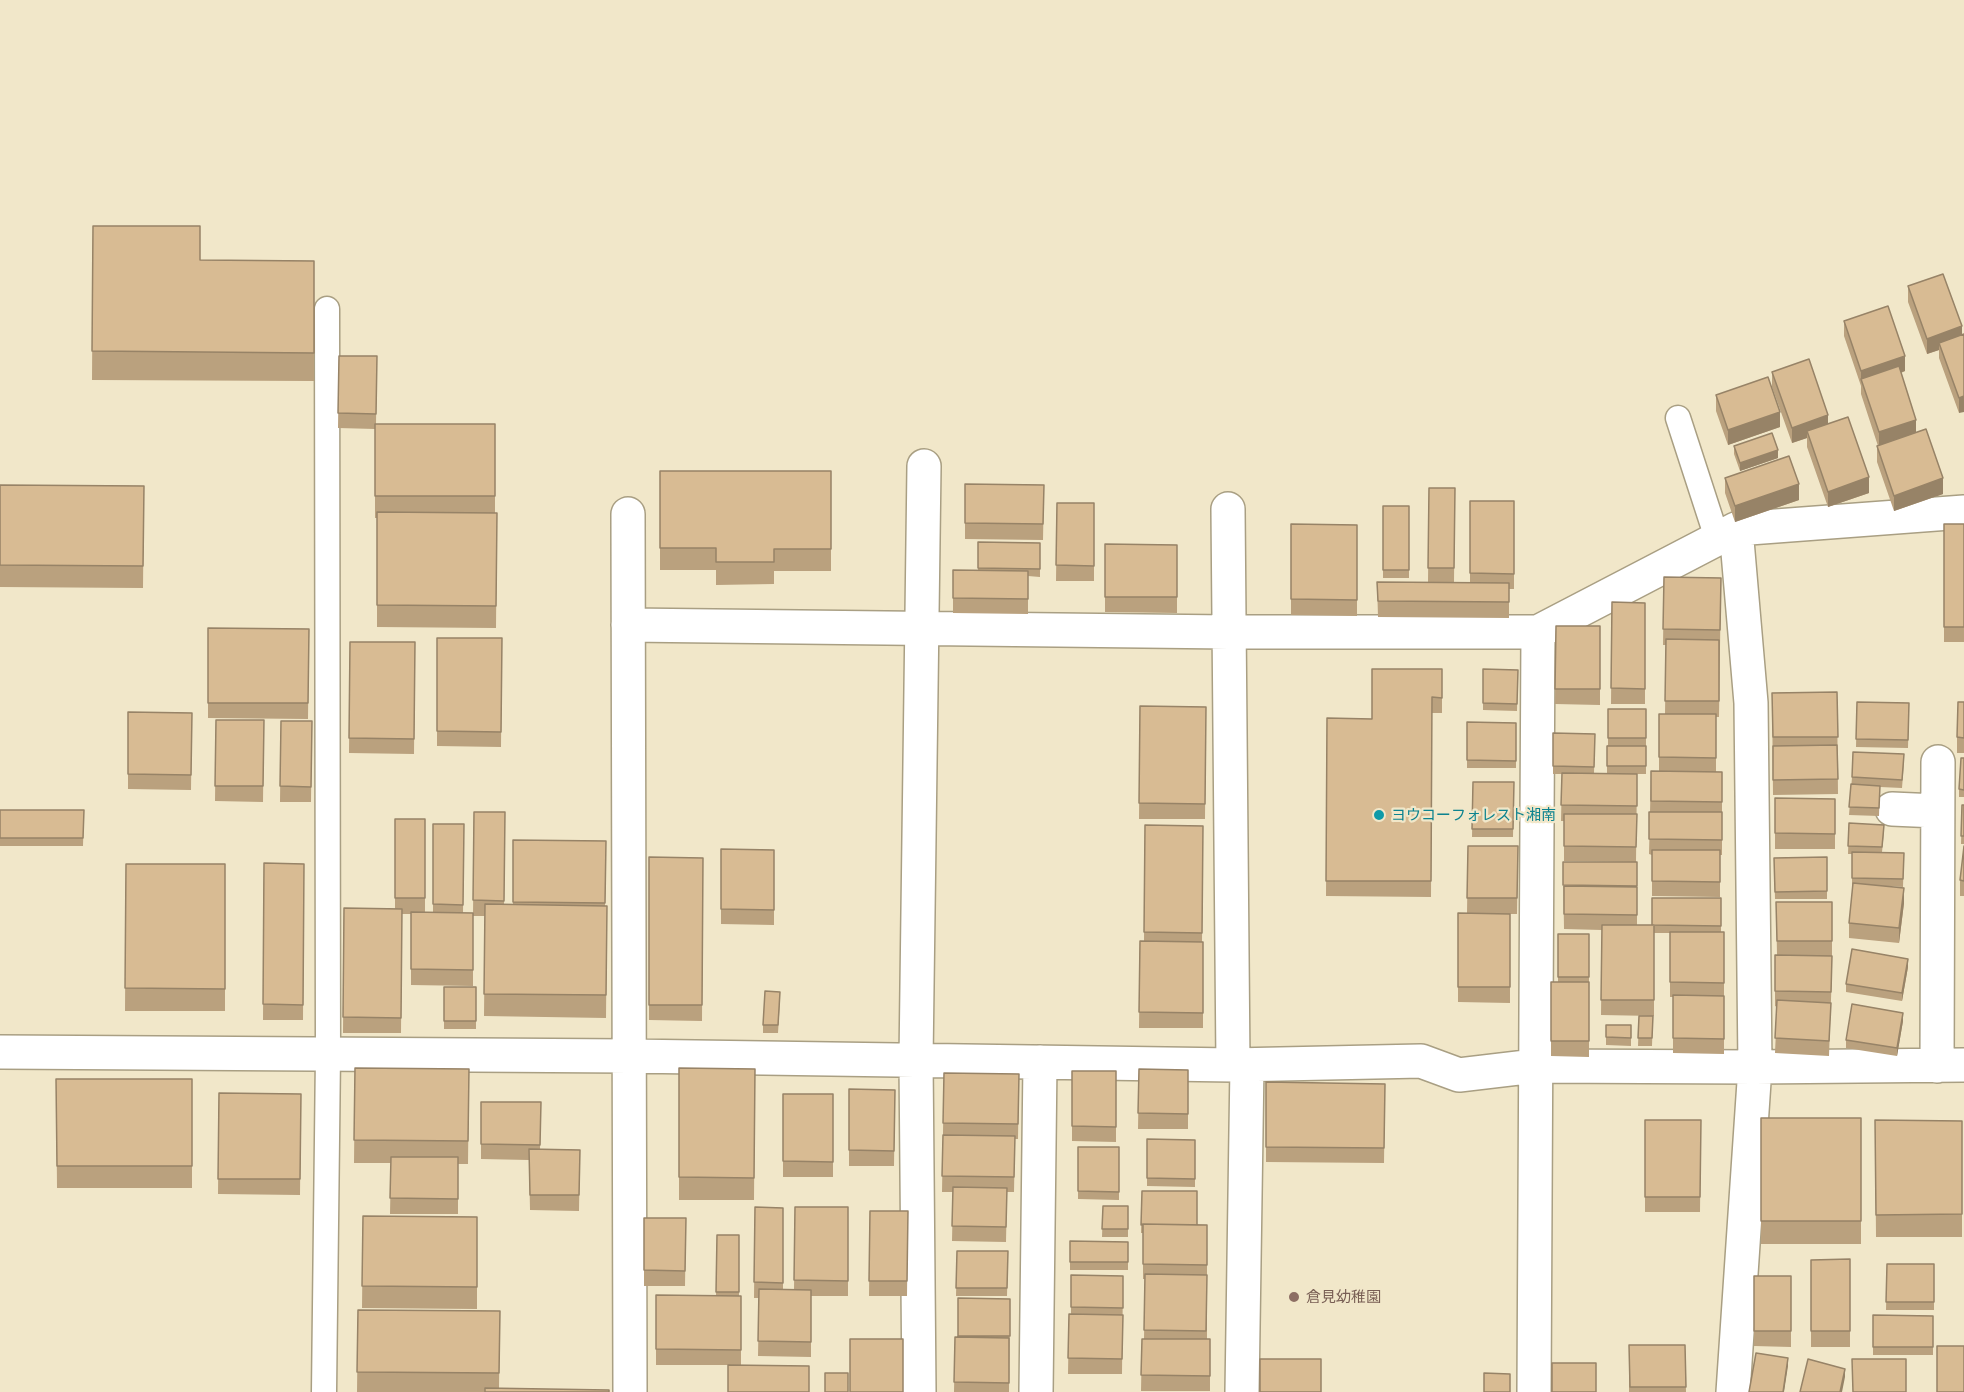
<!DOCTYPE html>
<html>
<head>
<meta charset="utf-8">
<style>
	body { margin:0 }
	canvas { display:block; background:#f1e7c9 }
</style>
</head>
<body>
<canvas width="1964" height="1392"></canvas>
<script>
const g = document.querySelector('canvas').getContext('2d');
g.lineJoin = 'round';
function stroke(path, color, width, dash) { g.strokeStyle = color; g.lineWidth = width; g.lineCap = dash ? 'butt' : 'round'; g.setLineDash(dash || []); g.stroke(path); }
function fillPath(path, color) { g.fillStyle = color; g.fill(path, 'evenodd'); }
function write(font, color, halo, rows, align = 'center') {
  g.font = font + ' Commissioner,"Noto Sans JP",sans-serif'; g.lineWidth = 4.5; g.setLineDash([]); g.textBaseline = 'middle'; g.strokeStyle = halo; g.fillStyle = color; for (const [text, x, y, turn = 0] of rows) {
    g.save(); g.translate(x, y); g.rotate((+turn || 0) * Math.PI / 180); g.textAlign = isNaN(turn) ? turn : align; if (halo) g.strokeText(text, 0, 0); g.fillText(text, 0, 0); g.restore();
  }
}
const service = new Path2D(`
	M1678 418 1717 538
	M324 1392 328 1054 327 309`);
const minor = new Path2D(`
	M1228 509 1233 1065 1421 1061 1459 1075 1535 1066 1755 1067 1733 1392
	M1964 512 1736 529 1751 703 1755 1067 1964 1065
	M628 514 630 1392
	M628 625 1229 632H1538L1736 529
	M1892 809 1937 811
	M0 1052 629 1056 1233 1065
	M1937 1066 1938 762
	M919 1392 916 1060 924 466
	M1036 1392 1040 1062
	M1242 1392 1247 1065
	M1534 1392 1538 632`);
stroke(service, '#a99f83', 27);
stroke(minor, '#a99f83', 36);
stroke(service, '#fff', 24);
stroke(minor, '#fff', 33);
fillPath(new Path2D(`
	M93 226 200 260 314 261V381L92 380Z
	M1908 286 1962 326 1959 413 1939 358V350L1927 354 1908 302Z
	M1844 321 1905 371 1901 373 1916 433 1943 494 1894 511 1877 462V446H1878L1861 394V386L1844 336Z
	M339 356H377L376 424H495V513H497L496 628 377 627V518H375V429L338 428Z
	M1772 372 1828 424 1869 493 1828 507 1807 447V438L1792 443 1772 387Z
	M1716 395 1780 427 1728 445 1716 411Z
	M1734 446 1778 458 1740 471 1734 454Z
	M660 471H831V571H774V584L716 585V570H660Z
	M1725 478 1799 500 1735 522 1725 493Z
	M965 484 1044 485 1043 540 965 539Z
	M0 485 144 486 143 588 0 587Z
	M1429 488H1455L1454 582 1470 583V501H1514V589H1509V618L1378 617 1377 582H1428Z
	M1057 503H1094V581H1056Z
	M1383 506H1409V578H1383Z
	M1291 524 1357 525V616L1291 615Z
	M1944 524H1964V642H1944Z
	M978 542 1040 543V577L1028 576V614L953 613V570H978Z
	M1105 544 1177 545V613L1105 612Z
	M1664 577 1721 578 1719 717H1716V772H1722V855H1720V897L1652 896V855L1649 854 1651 771H1659V714H1665L1666 645H1663Z
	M1612 602 1645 603V704H1611Z
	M1556 626H1600V705L1555 704Z
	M208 628 309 629 308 719 208 718Z
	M437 638H502L501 747 437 746Z
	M350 642H415L414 754 349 753Z
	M1442 669V713H1432L1431 897 1326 896 1327 718 1372 719Z
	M1483 669 1518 670 1517 711 1483 710Z
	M1837 692 1838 794 1773 795 1772 693Z
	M1857 702 1909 703 1908 748 1856 747Z
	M1964 702V753H1957V737Z
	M1140 706 1206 707 1205 819H1139Z
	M1608 709H1646V774H1637L1636 862 1564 861V821H1561L1562 774H1553V733L1595 734 1594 773H1607V746L1608 745Z
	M128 712 192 713 191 790 128 789Z
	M216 720H264L263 802 215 801Z
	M281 721H312L311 802H280Z
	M1467 722 1516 723V768H1467Z
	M1964 758V797H1959V789Z
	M1904 762 1902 788 1880 787 1879 816 1849 815 1852 777Z
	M1473 782H1514L1513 837H1472Z
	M1775 798 1835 799V849H1775Z
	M1962 805H1964V844H1961Z
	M0 810H84L83 846H0Z
	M474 812H505L504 904 513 905V840L606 841 605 906H607L606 1018 484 1016 485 916H473Z
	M395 819H425V912H433V824H464L463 913H473V986L411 985V914H402L401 1033H343L344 908 395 909Z
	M1849 823 1884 832 1882 852 1904 853 1903 887 1887 886 1904 903 1899 943 1849 938V923L1853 886H1852V854H1848Z
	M1145 825 1203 826 1202 942H1203V1028H1139L1140 941H1144Z
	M1468 846H1518L1517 914H1510V1003L1458 1002V913H1467Z
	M1964 846V896H1960V880Z
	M721 849 774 850V925L721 924Z
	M649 857 703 858 702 1021 649 1020Z
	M1827 857V899H1775L1774 858Z
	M1563 862H1637V925H1652L1721 898V932H1724V1054L1673 1053V997H1670V933H1654V1016L1601 1015 1602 930 1564 929Z
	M264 863 304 864 303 1020H263Z
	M126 864H225V1011H125Z
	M1776 902H1832V971L1829 1056 1775 1053 1777 1007 1775 1006V955H1777Z
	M1558 934H1589V1057L1551 1056V982H1558Z
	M1908 967 1902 1001 1846 992V984Z
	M444 987H476V1029H444Z
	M780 1000 778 1033H763V1025Z
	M1639 1016H1653L1652 1046H1638Z
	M1903 1021 1897 1056 1846 1048V1040Z
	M1606 1025H1631V1046L1606 1045Z
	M355 1068 469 1069 468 1164H458V1214H390L391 1163H354Z
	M679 1068 755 1069 754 1200H679Z
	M1139 1069 1188 1070V1129H1138Z
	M1072 1071H1116V1142L1072 1141Z
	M944 1073 1019 1074 1018 1139H1015L1014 1192H1007L1006 1242 952 1241 953 1192H942Z
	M56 1079H192V1188H57Z
	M1266 1082 1385 1084 1384 1163 1266 1162Z
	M849 1089 895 1090 894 1166H849Z
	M219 1093 301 1094 300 1195 218 1194Z
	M783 1094H833V1177H783Z
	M481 1102H541L540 1149 580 1150 579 1211 530 1210 529 1160 481 1159Z
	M1761 1118H1861V1244H1761Z
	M1645 1120H1701L1700 1212H1645Z
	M1875 1120 1962 1121V1237H1876Z
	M1147 1139 1195 1140V1187L1147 1186Z
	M1078 1147H1119V1200L1078 1199Z
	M1142 1191 1197 1225H1207V1339H1210V1391H1141L1142 1339H1144L1145 1279H1143V1233H1141Z
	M1103 1206H1128V1237H1102Z
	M755 1207 783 1208V1290H794L795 1207H848V1296H811V1357L758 1356 759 1298H754Z
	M870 1211H908L907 1296H869Z
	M363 1216 477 1217V1309L362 1308Z
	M644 1218H686L685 1286H644Z
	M717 1235H739V1296H741V1365H656V1295L716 1296Z
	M1070 1241 1128 1242V1270H1070Z
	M957 1251H1008L1007 1296H956Z
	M1850 1259V1347H1811V1260Z
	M1887 1264H1934V1310H1886Z
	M1071 1275 1123 1276 1122 1374H1068L1069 1314H1071Z
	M1754 1276H1791V1347L1754 1346Z
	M1010 1299 1009 1392H954L955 1337H958Z
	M358 1310 500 1311 499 1388 609 1392H357Z
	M1873 1315 1933 1316V1355H1873Z
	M1629 1345H1685L1686 1392H1629Z`), '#baa17e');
fillPath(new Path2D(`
	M1962 326V342L1939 343V350L1927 354V339Z
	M1905 356V371L1863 385 1861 379V371Z
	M1964 396V412L1959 413V398Z
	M1780 412V427L1728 445V430Z
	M1828 415V431H1807V438L1792 443V428Z
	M1916 420V436L1879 448V432Z
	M1778 450V458L1740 471V463Z
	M1869 477V493L1828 507V492Z
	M1943 478V494L1894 511V496Z
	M1799 484V500L1735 522V506Z
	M1904 888V903L1899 943V928Z
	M1908 959V967L1902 1001V993Z
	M1903 1013V1021L1897 1056V1048Z
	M1788 1358V1366L1784 1392H1783Z
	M1845 1369V1377L1842 1392H1840Z`), '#978367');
const building = new Path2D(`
	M93 226H200V260L314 261V353L92 351Z
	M1943 274 1962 326 1927 339 1908 286Z
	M1888 306 1905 356 1861 371 1844 321Z
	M1964 334V396L1959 398 1939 343Z
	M339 356H377L376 414 338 413Z
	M1809 359 1828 415 1792 428 1772 372Z
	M1899 366 1916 420 1879 432 1861 379Z
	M1768 377 1780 412 1728 430 1716 395Z
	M1848 417 1869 477 1828 492 1807 431Z
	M375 424H495V496H375Z
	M1926 429 1943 478 1894 496 1877 446Z
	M1772 433 1778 450 1740 463 1734 446Z
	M1789 456 1799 484 1735 506 1725 478Z
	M660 471H831V549H774V562H716V548H660Z
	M965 484 1044 485 1043 524 965 523Z
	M0 485 144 486 143 566 0 565Z
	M1429 488H1455L1454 568H1428Z
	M1470 501H1514V574L1470 573Z
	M1057 503H1094V566L1056 565Z
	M1383 506H1409V570H1383Z
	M377 512 497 513 496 606 377 605Z
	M1291 524 1357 525V600L1291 599Z
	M1944 524H1964V627H1944Z
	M978 542 1040 543V569L978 568Z
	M1105 544 1177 545V597H1105Z
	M953 570 1028 571V599L953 598Z
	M1664 577 1721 578 1720 630 1663 629Z
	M1377 582 1509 583V602L1378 601Z
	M1612 602 1645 603V689L1611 688Z
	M1556 626H1600V689H1555Z
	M208 628 309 629 308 703H208Z
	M437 638H502L501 732 437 731Z
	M1666 639 1719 640V701H1665Z
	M350 642H415L414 739 349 738Z
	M1372 669H1442V698L1432 697 1431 881H1326L1327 718 1372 719Z
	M1483 669 1518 670 1517 704 1483 703Z
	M1837 692 1838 737H1773L1772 693Z
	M1857 702 1909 703 1908 740 1856 739Z
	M1958 702H1964V738L1957 737Z
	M1140 706 1206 707 1205 804 1139 803Z
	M1608 709H1646V738H1608Z
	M128 712 192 713 191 775 128 774Z
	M1659 714H1716V758L1659 757Z
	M216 720H264L263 786H215Z
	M281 721H312L311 787 280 786Z
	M1467 722 1516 723V761L1467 760Z
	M1553 733 1595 734 1594 767 1553 766Z
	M1837 745 1838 779 1773 780V746Z
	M1607 746H1646V766H1607Z
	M1853 752 1904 754 1902 780 1852 777Z
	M1961 758H1964V790L1959 789Z
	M1651 771 1722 772V802L1651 801Z
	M1562 773 1637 774V806L1561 805Z
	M1473 782H1514L1513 829H1472Z
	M1851 784 1880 786 1879 808 1849 807Z
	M1775 798 1835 799V834L1775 833Z
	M1962 805H1964V836H1961Z
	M0 810H84L83 838H0Z
	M474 812H505L504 901 473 900Z
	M1649 812H1722V840L1649 839Z
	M1564 814H1637L1636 847 1564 846Z
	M395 819H425V898H395Z
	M1849 823 1884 825 1882 847 1848 846Z
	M433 824H464L463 905 433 904Z
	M1145 825 1203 826 1202 933 1144 932Z
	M513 840 606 841 605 903 513 902Z
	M1468 846H1518L1517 898H1467Z
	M1964 846V881L1960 880Z
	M721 849 774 850V910L721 909Z
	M1652 850H1720V882L1652 881Z
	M1852 852 1904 853 1903 879 1852 878Z
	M649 857 703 858 702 1005H649Z
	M1827 857V891L1775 892 1774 858Z
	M1563 862H1637V886L1563 885Z
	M264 863 304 864 303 1005 263 1004Z
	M126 864H225V989L125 988Z
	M1853 883 1904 888 1899 928 1849 923Z
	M1564 886 1637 887V915L1564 914Z
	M1652 898H1721V926L1652 925Z
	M1776 902H1832V941H1777Z
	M485 904 607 906 606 995 484 994Z
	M344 908 402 909 401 1018 343 1017Z
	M411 912 473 913V970L411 969Z
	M1458 913 1510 914V987H1458Z
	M1602 925H1654V1000H1601Z
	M1670 932H1724V983L1670 982Z
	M1558 934H1589V977H1558Z
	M1140 941 1203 942V1013L1139 1012Z
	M1852 949 1908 959 1902 993 1846 984Z
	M1775 955 1832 956 1831 992 1775 991Z
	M1551 982H1589V1041H1551Z
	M444 987H476V1021H444Z
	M765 991 780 992 778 1025H763Z
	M1673 995 1724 996V1039L1673 1038Z
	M1777 1000 1831 1003 1829 1041 1775 1038Z
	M1852 1004 1903 1013 1897 1048 1846 1040Z
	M1639 1016H1653L1652 1038H1638Z
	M1606 1025H1631V1038L1606 1037Z
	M355 1068 469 1069 468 1141 354 1140Z
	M679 1068 755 1069 754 1178 679 1177Z
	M1139 1069 1188 1070V1114L1138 1113Z
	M1072 1071H1116V1127L1072 1126Z
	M944 1073 1019 1074 1018 1124 943 1123Z
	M56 1079H192V1166H57Z
	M1266 1082 1385 1084 1384 1148 1266 1147Z
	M849 1089 895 1090 894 1151 849 1150Z
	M219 1093 301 1094 300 1179H218Z
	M783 1094H833V1162L783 1161Z
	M481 1102H541L540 1145 481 1144Z
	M1761 1118H1861V1221H1761Z
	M1645 1120H1701L1700 1197H1645Z
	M1875 1120 1962 1121V1214L1876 1215Z
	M943 1135 1015 1136 1014 1177 942 1176Z
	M1147 1139 1195 1140V1179L1147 1178Z
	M1078 1147H1119V1192L1078 1191Z
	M529 1149 580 1150 579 1195H530Z
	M391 1157H458V1199L390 1198Z
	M953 1187 1007 1188 1006 1227 952 1226Z
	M1142 1191H1197V1225L1143 1224 1141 1225Z
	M1103 1206H1128V1229H1102Z
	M755 1207 783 1208V1283L754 1282Z
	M795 1207H848V1281L794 1280Z
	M870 1211H908L907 1281H869Z
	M363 1216 477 1217V1287L362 1286Z
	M644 1218H686L685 1271 644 1270Z
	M1143 1224 1207 1225V1265L1143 1264Z
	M717 1235H739V1292H716Z
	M1070 1241 1128 1242V1262H1070Z
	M957 1251H1008L1007 1288H956Z
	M1850 1259V1331H1811V1260Z
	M1887 1264H1934V1302H1886Z
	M1145 1274 1207 1275 1206 1331 1144 1330Z
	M1071 1275 1123 1276V1308L1071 1307Z
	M1754 1276H1791V1331H1754Z
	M759 1289 811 1290V1342L758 1341Z
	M656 1295 741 1296V1350L656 1349Z
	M958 1298 1010 1299V1336H958Z
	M358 1310 500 1311 499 1373 357 1372Z
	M1069 1314 1123 1315 1122 1359 1068 1358Z
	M1873 1315 1933 1316V1347H1873Z
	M955 1337 1009 1338V1383L954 1382Z
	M850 1339H903V1392H850Z
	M1142 1339H1210V1376L1141 1375Z
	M1629 1345H1685L1686 1387H1630Z
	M1937 1346H1964V1392H1937Z
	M1756 1353 1788 1358 1783 1392H1749Z
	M1260 1359H1321V1392H1260Z
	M1808 1359 1845 1369 1840 1392H1800Z
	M1852 1359H1906V1392H1853Z
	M1552 1363H1596V1392H1552Z
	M728 1365 809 1366V1392H728Z
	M825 1373H848V1392H825Z
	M1484 1373 1510 1374V1392H1484Z
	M485 1388 609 1390V1392H485Z`);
fillPath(building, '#d8bb93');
stroke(building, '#978367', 1.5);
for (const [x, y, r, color] of [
	[1379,815,6,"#0f9aa8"],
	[1294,1297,6,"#8d6e63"]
]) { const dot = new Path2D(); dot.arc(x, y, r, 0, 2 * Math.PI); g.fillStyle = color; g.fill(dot); stroke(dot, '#f1e7c9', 2); }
write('15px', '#0d838f', '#f1e7c9', [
	["ヨウコーフォレスト湘南",1391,815]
], 'left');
write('15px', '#785e54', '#f1e7c9', [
	["倉見幼稚園",1306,1297]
], 'left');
</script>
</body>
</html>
